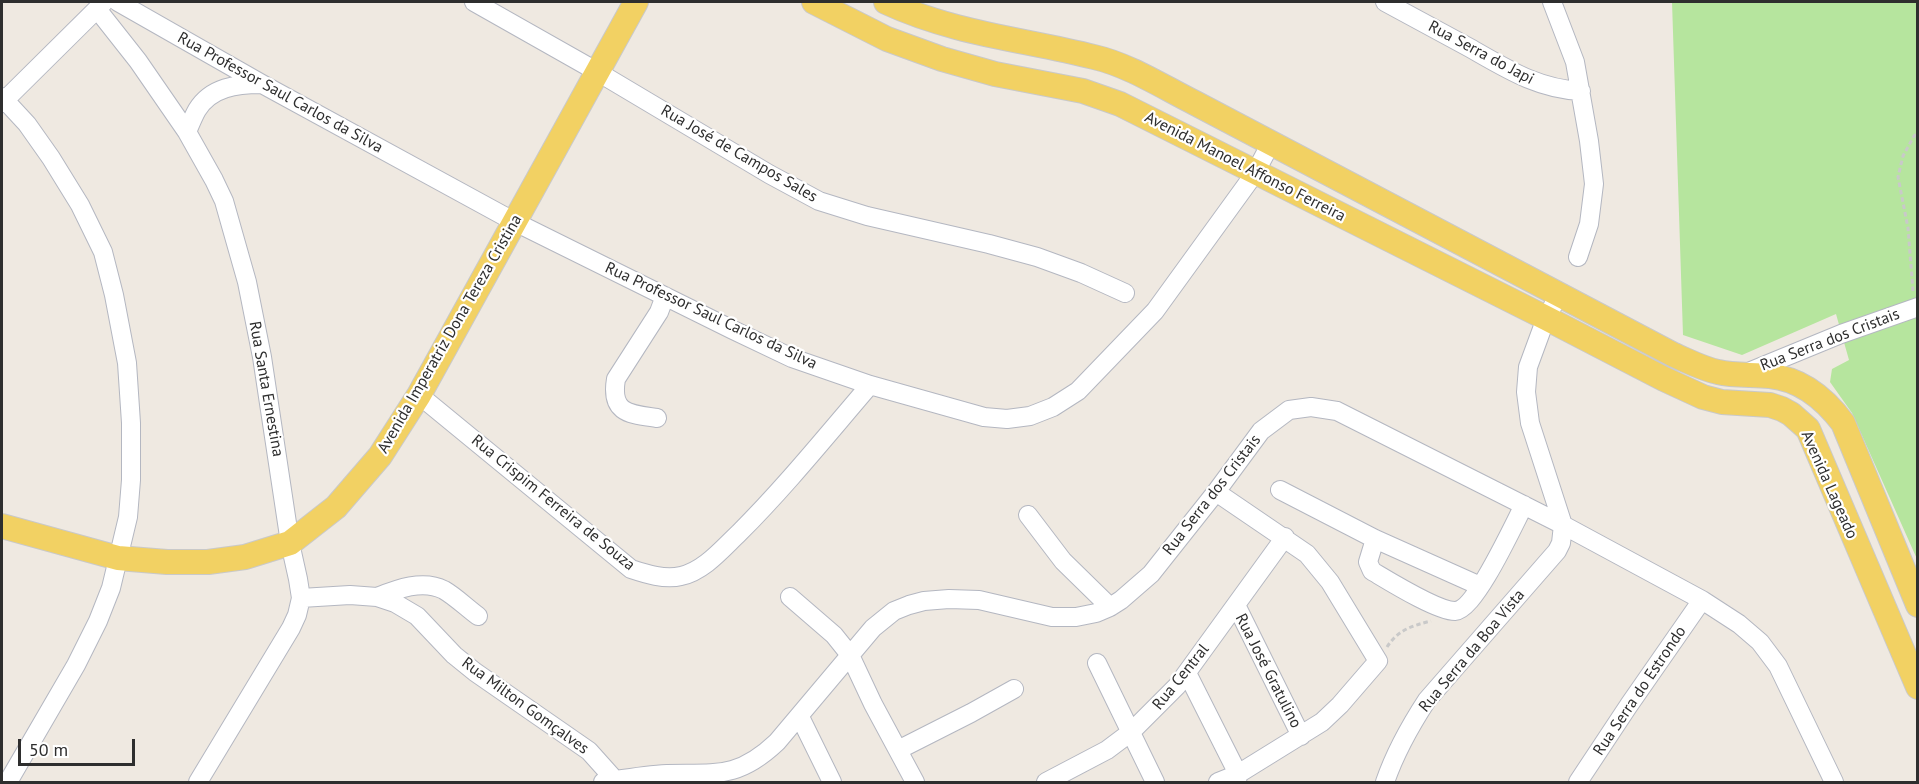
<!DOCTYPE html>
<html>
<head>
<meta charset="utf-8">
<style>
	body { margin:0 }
	#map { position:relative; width:1919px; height:784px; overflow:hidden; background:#efe9e1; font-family:"PT Sans",sans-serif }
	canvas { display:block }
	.frame { position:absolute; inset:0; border:3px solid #2e2e2e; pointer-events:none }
	.scale { position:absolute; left:18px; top:739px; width:117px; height:27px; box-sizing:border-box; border:3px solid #2e2e2e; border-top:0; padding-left:8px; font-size:18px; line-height:21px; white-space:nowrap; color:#2e2e2e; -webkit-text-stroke:4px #fff; paint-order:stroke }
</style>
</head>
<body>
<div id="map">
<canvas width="1919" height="784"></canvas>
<div class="frame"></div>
<div class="scale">50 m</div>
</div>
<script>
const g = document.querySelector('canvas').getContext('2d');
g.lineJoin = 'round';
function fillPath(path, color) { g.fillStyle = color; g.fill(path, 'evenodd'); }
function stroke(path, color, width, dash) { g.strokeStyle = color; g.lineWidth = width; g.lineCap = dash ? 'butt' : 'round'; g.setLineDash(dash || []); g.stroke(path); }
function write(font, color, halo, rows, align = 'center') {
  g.font = font + ' "PT Sans",sans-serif'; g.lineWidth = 4.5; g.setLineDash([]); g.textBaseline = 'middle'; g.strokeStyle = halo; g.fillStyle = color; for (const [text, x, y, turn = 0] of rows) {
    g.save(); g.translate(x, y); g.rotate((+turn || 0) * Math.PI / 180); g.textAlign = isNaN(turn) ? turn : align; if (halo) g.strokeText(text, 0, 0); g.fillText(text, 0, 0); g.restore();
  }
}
fillPath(new Path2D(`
	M1672 2H1917V559L1852 413 1830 382 1832 369 1849 360 1836 314 1742 355 1683 335Z`), '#b6e59e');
const minor = new Path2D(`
	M118 2 262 84 515 222 733 330 792 358 870 385 984 417 1007 419 1030 416 1053 407 1078 391 1155 311 1255 173 1271 143
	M474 2 596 71 769 174 819 201 867 216 989 244 1037 257 1081 273 1125 293
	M1385 2C1413 17 1442 33 1470 48 1507 69 1538 89 1581 91
	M1552 2 1575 62 1589 141 1594 184 1589 224 1578 257
	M97 9 138 61 187 132 214 180 224 201 247 282 262 357 290 543 298 579 301 598 297 615 291 628 198 782
	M2 97 27 124 51 158 80 205 103 252 114 295 127 363 131 423V480L128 517 111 588 98 621 76 665 8 782
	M2 103 104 2
	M187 132C190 125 193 117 197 110 211 87 237 84 261 84
	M1746 373 1841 334 1918 307
	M419 395 631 569C646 574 665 580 681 576 704 571 722 549 739 533 786 486 827 435 870 385
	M657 418C630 414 610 414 616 379L659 312 665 296
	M1280 490 1375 539 1480 586
	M1216 492 1307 554 1330 582 1378 661 1340 705 1322 722 1238 774 1218 782
	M1028 515 1063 561 1110 607
	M1375 539 1368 562 1372 571C1389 581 1437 611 1455 611 1475 610 1514 524 1524 505
	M377 597C397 589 423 579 444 590 456 597 467 608 478 616
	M790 597 834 635 850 655 873 704 915 782
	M301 598 350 595 377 597 395 603 417 616 454 655 475 672 589 751 615 780
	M1236 605 1301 736
	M1097 663 1155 782
	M1187 673 1238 774 1237 782
	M800 717 832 782
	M898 750 971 713 1014 689
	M603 782C623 779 645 775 667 774 716 773 738 779 777 742L873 628 894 611 909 605 924 601 949 599 979 600 1052 617H1076L1096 613 1110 607 1121 600 1151 574 1216 492 1261 431 1289 410 1311 407 1337 411 1563 525 1702 600 1739 624 1760 642 1778 666 1834 782
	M1046 782 1107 750 1131 732 1177 686 1285 537
	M1385 782C1395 753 1410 726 1427 700L1557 551 1561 543 1563 525 1530 423 1526 392 1528 367 1546 318 1559 295
	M1578 782 1629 705 1702 600`);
const major = new Path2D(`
	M814 2 887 39 942 59 995 74 1083 91 1120 104 1546 318 1664 379 1703 397 1722 402 1770 405 1782 409 1791 414 1808 429 1918 687
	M886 2C955 34 1022 39 1094 57 1129 65 1163 87 1195 103L1674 355C1688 361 1703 369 1718 372 1735 376 1753 374 1770 376 1801 379 1825 399 1843 423L1918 605
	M2 526 118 558 167 562H208L245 557 290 543 336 507 380 456 419 395 636 2`);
stroke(minor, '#b4b7c1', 20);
stroke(major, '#c9c9c9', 26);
stroke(new Path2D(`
	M1913 291 1908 228 1898 177 1903 156 1914 136 1918 133
	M1387 647C1398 630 1411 626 1431 621`), '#c9c9c9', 3, [4.5, 3]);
stroke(minor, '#fff', 18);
stroke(major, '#f2d163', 24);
write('16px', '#2e2e2e', '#fff', [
	["Rua Serra do Japi",1481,53,28],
	["Rua Professor Saul Carlos da Silva",280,93,29],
	["Rua José de Campos Sales",739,154,30],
	["Avenida Manoel Affonso Ferreira",1245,167,27],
	["Rua Professor Saul Carlos da Silva",711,316,25],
	["Avenida Imperatriz Dona Tereza Cristina",450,334,-60],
	["Rua Serra dos Cristais",1830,340,-21],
	["Rua Santa Ernestina",266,389,80],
	["Avenida Lageado",1829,485,66],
	["Rua Serra dos Cristais",1212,495,-52],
	["Rua Crispim Ferreira de Souza",553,503,39],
	["Rua Serra da Boa Vista",1472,651,-50],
	["Rua José Gratulino",1268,671,63],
	["Rua Central",1181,677,-51],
	["Rua Serra do Estrondo",1640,691,-56],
	["Rua Milton Gomçalves",525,706,36]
]);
</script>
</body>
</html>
